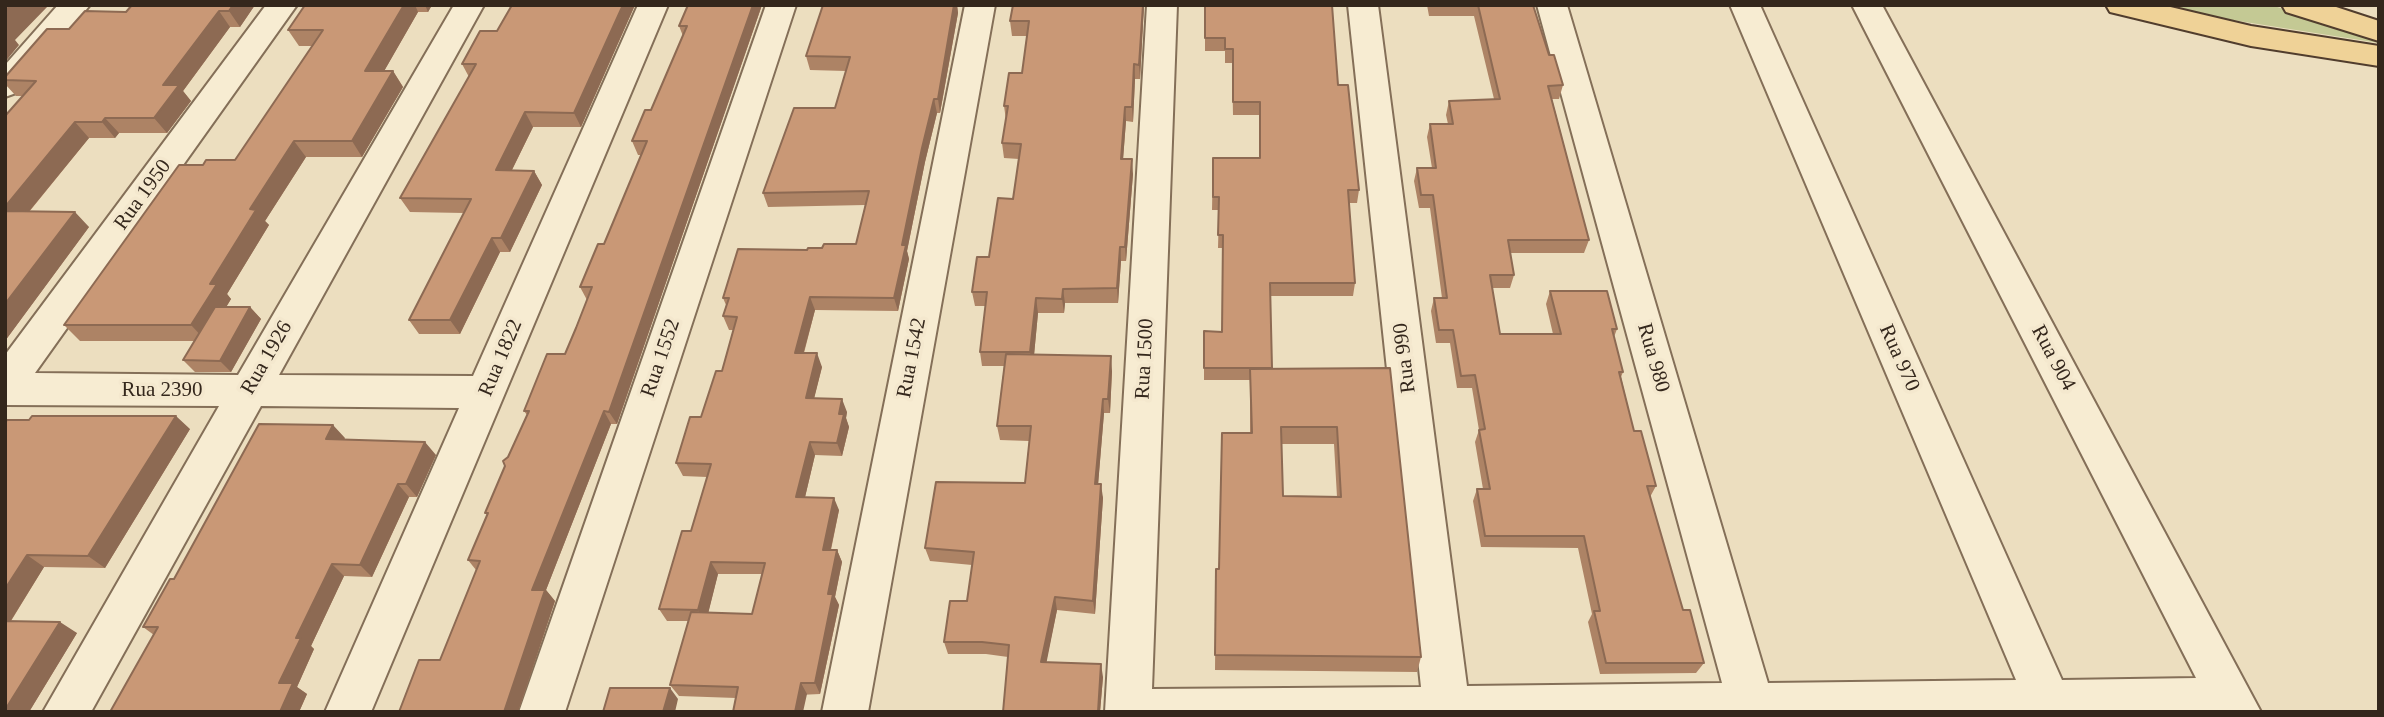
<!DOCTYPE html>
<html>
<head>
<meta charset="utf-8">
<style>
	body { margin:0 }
	#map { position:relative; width:2384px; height:717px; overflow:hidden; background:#ecdebf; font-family:"Times New Roman",serif }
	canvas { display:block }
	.frame { position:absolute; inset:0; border:7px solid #34271c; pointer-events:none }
</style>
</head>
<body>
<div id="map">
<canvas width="2384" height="717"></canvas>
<div class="frame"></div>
</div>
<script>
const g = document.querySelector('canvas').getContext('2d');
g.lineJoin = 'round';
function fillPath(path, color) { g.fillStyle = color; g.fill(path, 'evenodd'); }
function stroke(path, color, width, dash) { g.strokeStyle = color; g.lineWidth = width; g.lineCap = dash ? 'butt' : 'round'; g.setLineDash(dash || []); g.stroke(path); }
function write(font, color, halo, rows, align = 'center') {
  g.font = font + ' "Times New Roman",serif'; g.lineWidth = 7; g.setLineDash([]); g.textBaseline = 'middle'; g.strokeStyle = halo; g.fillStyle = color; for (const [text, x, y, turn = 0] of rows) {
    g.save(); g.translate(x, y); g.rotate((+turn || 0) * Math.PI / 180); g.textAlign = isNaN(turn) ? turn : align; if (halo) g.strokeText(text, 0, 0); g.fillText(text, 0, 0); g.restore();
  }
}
fillPath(new Path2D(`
	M2153 5H2271L2379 40V43L2175 11Z`), '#c4c994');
const minor = new Path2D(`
	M58 5H90L16 93 5 97V65Z
	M266 5H297L35 373 238 375 454 5H484L279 375 473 376 638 5H668L371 712H325L459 408 261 406 91 712H43L219 406 5 405V355Z
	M766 5H796L565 712H519Z
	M965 5H995L868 712H822Z
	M1147 5H1177L1152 689 1421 687 1348 5H1378L1467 686 1722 683 1537 5H1567L1768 683 2016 680 1730 5H1760L2062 680 2196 678 1852 5H1882L2261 712H1105Z`);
const major = new Path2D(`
	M2106 5H2162L2251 26 2379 46V66L2251 46 2110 12Z
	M2282 5H2330L2379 21V41L2286 12Z`);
stroke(minor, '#846f58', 4);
stroke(major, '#513d2d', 4);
fillPath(minor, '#f7ecd2');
fillPath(major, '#efd297');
fillPath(new Path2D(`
	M255 5 240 27H230L183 91 191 101 167 133H119L115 138H89L29 212 89 227 5 341V116L23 96H16L5 84V77L69 29 126 12Z
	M305 5H432L428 12H418L384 71H393L403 87 362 157H306L265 221 269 225 227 294 231 299 226 307H250L261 319 231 372H195L183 360 195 341H80L64 325 203 165 235 160 312 46H299L288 30Z
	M635 5 581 127H533L512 170 534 171 542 185 510 252H500L460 334H419L409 320 464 213 410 212 400 198 469 77 462 64 497 31Z
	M762 5 617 424H611L546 590 555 601 518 712H399L440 660 476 570 468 560 487 515 485 513 527 415 524 411 565 354 587 300 580 287 604 244 641 155H638L632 141 651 110 683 36 679 26Z
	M823 5H957L958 13 940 113H937L925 162 907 251 909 259 898 311 815 310 804 353 822 367 814 398 847 412 846 418 849 427 842 456 815 455 805 497 839 510 831 550H837L842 562 835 597 839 605 820 694 736 698 679 696 670 685 688 621H667L659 609 691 531 707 477 683 476 676 463 701 417 722 371 733 330H729L723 316 726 305 723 298 807 250 856 244 865 205 768 207 763 193 835 108 846 71 810 70 806 56ZM718 574H762L752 614 708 613Z
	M1013 5H1144L1140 79H1135L1133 122 1126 121 1123 159 1133 174 1126 261H1121L1118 303H1065L1064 313H1038L1034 355 1112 371 1110 413H1104L1098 484 1103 498 1095 614 1057 610 1046 662 1103 677 1100 712H1003L1008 657 986 654H948L944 642 967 601 972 565 930 561 925 548 1025 483 1029 441 1000 440 997 426 1004 366H982L980 352 986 306H975L972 292 989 257 1013 199 1019 159 1004 158 1002 143 1006 120 1004 106 1022 73 1027 36H1012L1010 21Z
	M1205 5 1338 85 1359 190 1357 203H1349L1355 283 1353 296H1270L1272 369 1390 368 1421 657 1417 672 1215 670 1216 569H1219L1250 433V380H1204V331L1222 332 1223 248H1218L1219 210H1212L1213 158H1260L1259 115H1233L1232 63H1225V51H1205ZM1281 444H1334L1337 497 1283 496Z
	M1427 5H1533L1549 55 1563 85 1559 99H1552L1589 240 1584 253H1510L1514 275 1510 288H1492L1500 334H1553L1546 304 1550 291 1617 329 1614 337 1623 372 1621 377 1634 431 1656 486 1650 497 1683 610 1704 663 1696 673 1600 674 1588 622 1592 614 1578 548 1481 547 1473 501 1477 489H1483L1475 442 1479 430 1472 388H1457L1450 343H1436L1431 311 1434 298H1442L1430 208H1419L1414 181 1417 168H1432L1427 137 1430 124H1448L1446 115 1449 101 1494 99 1474 16H1429Z
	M29 420 190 429 105 568 44 567 11 621 77 633 29 712H5V423Z
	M345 438 344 440 436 455 417 497H409L372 577 344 576 311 646 314 649 297 687 307 694 299 712H110L154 635 143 627 174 579Z`), '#ad8365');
fillPath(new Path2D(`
	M11 5H49L15 40 19 45 5 62V11Z
	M233 5H255L240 27 229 11Z
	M404 5H415L418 12 375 87 365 71Z
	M425 5H432L428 12Z
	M623 5H635L581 127 574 113Z
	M753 5H762L617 424 609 412Z
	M954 5H957L958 13 940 113 938 99Z
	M1143 5H1144L1140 79 1139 65Z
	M219 11 230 27 183 91 191 101 167 133 154 118 163 85Z
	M1134 64 1135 79 1133 122 1132 107Z
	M393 71 403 87 362 157 352 141Z
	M934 99 937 113 925 162 907 251 909 259 898 311 894 298 902 245 922 148Z
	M1125 107 1126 121 1122 173 1121 159Z
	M525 112 533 127 505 184 496 170Z
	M105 118 119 133 115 138 102 122Z
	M75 122 89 138 17 226 5 215V207Z
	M294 141 306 157 265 221 269 225 227 294 231 299 206 341 191 325 210 284 250 209Z
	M1132 159 1133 174 1126 261 1125 247Z
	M534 171 542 185 510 252 501 238Z
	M75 212 89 227 5 341V304Z
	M492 238 500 252 460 334 450 320Z
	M1120 247 1121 261 1118 303 1117 288Z
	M1063 289 1065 303 1064 313 1062 299Z
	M810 297 815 310 800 366 795 353Z
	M1036 298 1038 313 1033 366 1030 352Z
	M250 307 261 319 231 372 220 361Z
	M817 353 822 367 811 411 806 398Z
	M1111 356 1112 371 1110 413 1108 399Z
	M842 399 847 412 846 418 849 427 842 456 837 443 839 414Z
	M1103 399 1104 413 1097 498 1095 484Z
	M604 411 611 424 546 590 555 601 518 712H504L532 590Z
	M176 416 190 429 105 568 88 556Z
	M333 425 345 438 337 452 326 439Z
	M425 442 436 455 417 497 406 484Z
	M810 442 815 455 802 510 796 497Z
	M398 484 409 497 372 577 360 565Z
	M1101 484 1103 498 1095 614 1093 601Z
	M834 498 839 510 828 562 823 550Z
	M837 550 842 562 835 597 839 605 820 694 815 683 828 594Z
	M27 555 44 567 5 630V589Z
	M711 562 718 574 706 622 698 610Z
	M332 564 344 576 311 646 314 649 297 687 307 694 299 712H280L279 683 296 638Z
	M1055 597 1057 610 1044 675 1041 662Z
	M60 622 77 633 29 712H5V710Z
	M1101 664 1103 677 1100 712H1098Z
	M801 683 807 694 803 712H795Z
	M670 688 678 699 675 712H663Z`), '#8d6a53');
const building = new Path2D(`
	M5 5H11L5 11Z
	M132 5H233L229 11H219L163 85H179L154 118H105L102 122H75L5 207V116L36 81 5 80V77L47 29H69L85 11 126 12Z
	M305 5H404L365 71H393L352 141H294L250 209 256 210 210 284H217L191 325H64L179 165H203L206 160H235L323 30H288Z
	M512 5H623L574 113 525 112 496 170 534 171 501 238H492L450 320H409L471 199 400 198 476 64H462L480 31H497Z
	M688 5H753L609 412 604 411 532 590H545L504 712H399L419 660H440L480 561 468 560 488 513H485L505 466 503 461 508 457 529 411H524L547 354H565L576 328 592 287H580L598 244H604L647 141H632L645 110H651L687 26H679Z
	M823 5H954L938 99H934L922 148 902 245H906L894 298 810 297 795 353H817L806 398 842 399 839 414H844L837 443 810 442 796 497 834 498 823 550H837L828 594H833L815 683H801L795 712H733L738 687 670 685 691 612 752 614 765 563 711 562 698 610 659 609 682 531H691L711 464 676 463 690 417H701L716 371H722L737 317 723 316 729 298H723L738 249 807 250 808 248H822L824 244H856L869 191 763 193 794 108H835L850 57 806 56Z
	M1013 5H1143L1139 65 1134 64 1132 107H1125L1121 159H1132L1125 247H1120L1117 288 1063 289 1062 299 1036 298 1030 352H980L987 292H972L977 257H989L998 198 1013 199 1021 144 1002 143 1008 106H1004L1009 73H1022L1029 21H1010Z
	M1205 5H1332L1338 85H1348L1359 190H1348L1355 283H1270L1272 368H1204V331L1222 332 1223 235H1218L1219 197H1213V158H1260V102H1233V49H1225V38H1205Z
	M1478 5H1533L1549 55H1554L1563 85 1548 86 1589 240H1508L1514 275H1490L1500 334H1561L1550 291H1607L1617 329H1612L1623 372H1619L1634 431H1641L1656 486H1647L1683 610H1690L1704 663H1606L1594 611H1600L1584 536H1485L1477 489H1490L1479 430 1485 429 1475 375 1461 376 1453 330H1439L1434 298H1447L1433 195H1421L1417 168H1436L1430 124H1453L1449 101 1500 99Z
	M5 211 75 212 5 304Z
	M215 307H250L220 361 183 360Z
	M1006 354 1111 356 1108 399H1103L1095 484H1101L1093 601 1055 597 1041 662 1101 664 1098 712H1003L1009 645 982 642H944L950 601H967L974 552 925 548 936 482 1025 483 1031 426H997Z
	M1390 368 1421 657 1215 655 1216 569H1219L1222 433H1252L1250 369ZM1281 427H1337L1341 497 1283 496Z
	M32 416H176L88 556 27 555 5 589V423L7 420H29Z
	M259 424 333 425 326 439 425 442 406 484H398L360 565 332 564 296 638H301L279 683H293L280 712H110L158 627H143L170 579H174Z
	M5 621 60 622 5 710Z
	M610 688H670L663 712H603Z`);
fillPath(building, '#c99876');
stroke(building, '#8d6a53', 2);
write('21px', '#34271c', '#f4e8ce', [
	["Rua 1950",143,195,-54],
	["Rua 1926",267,358,-60],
	["Rua 1822",501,358,-67],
	["Rua 1552",661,358,-71],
	["Rua 1542",912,358,-79],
	["Rua 990",1405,358,-97],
	["Rua 980",1653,358,74],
	["Rua 970",1899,358,66],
	["Rua 904",2053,358,62],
	["Rua 1500",1145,359,-87],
	["Rua 2390",162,390]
]);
</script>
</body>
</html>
